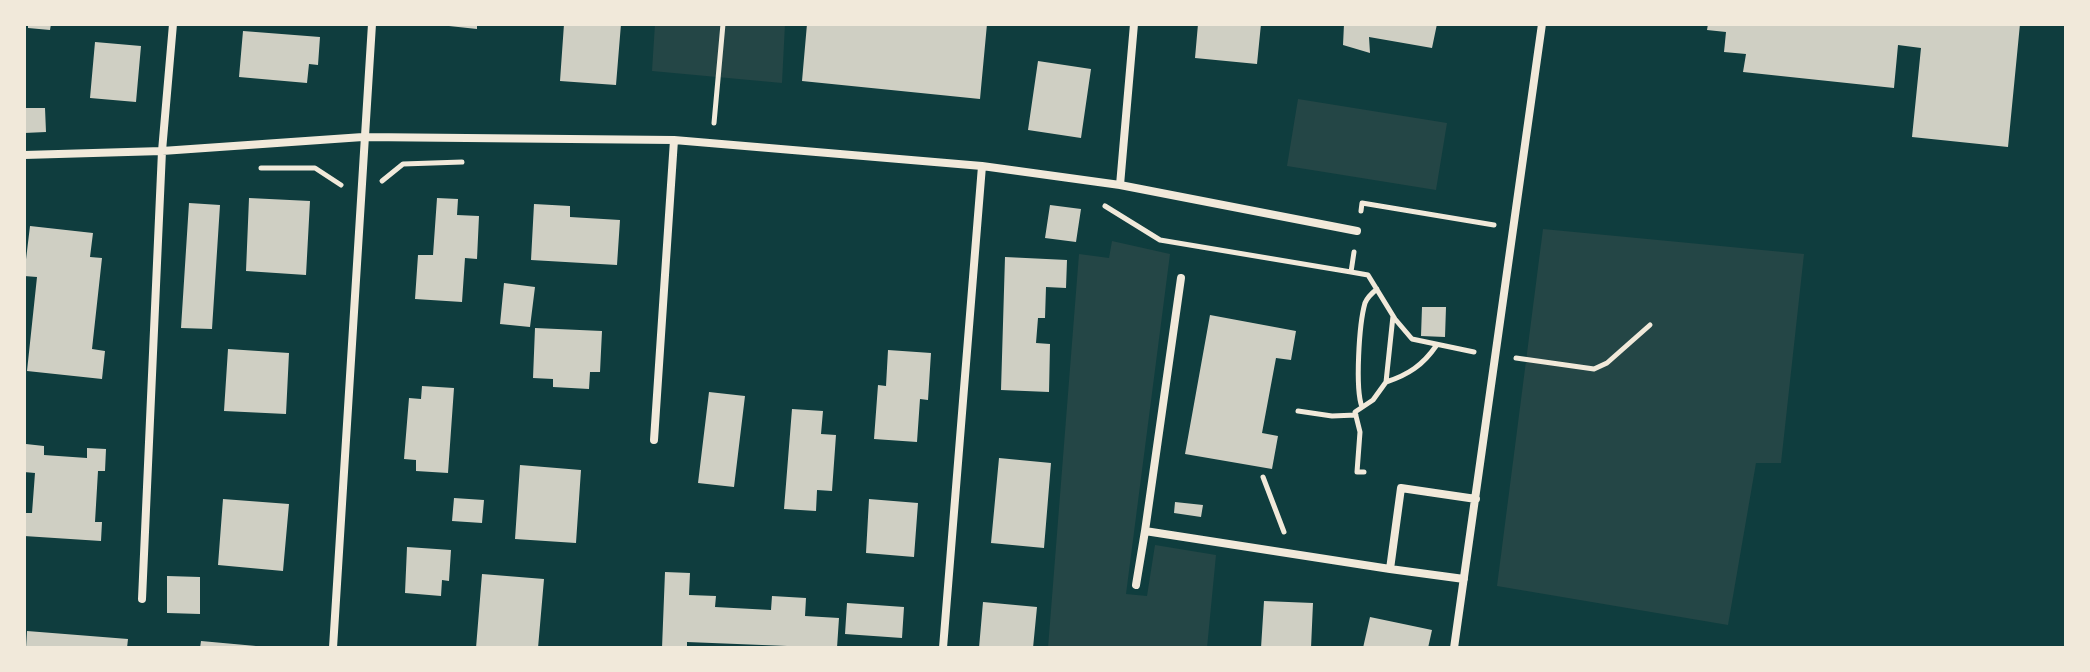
<!DOCTYPE html>
<html>
<head>
<meta charset="utf-8">
<style>
	body { margin:0 }
	#map { position:relative; width:2090px; height:672px; overflow:hidden; background:#0f3d3e; font-family:"IBM Plex Sans",sans-serif }
	canvas { display:block }
	.frame { position:absolute; inset:0; border:26px solid #f1e9da; pointer-events:none }
</style>
</head>
<body>
<div id="map">
<canvas width="2090" height="672"></canvas>
<div class="frame"></div>
</div>
<script>
const g = document.querySelector('canvas').getContext('2d');
g.lineJoin = 'round';
function fillPath(path, color) { g.fillStyle = color; g.fill(path, 'evenodd'); }
function stroke(path, color, width, dash) { g.strokeStyle = color; g.lineWidth = width; g.lineCap = dash ? 'butt' : 'round'; g.setLineDash(dash || []); g.stroke(path); }
fillPath(new Path2D(`
	M655 24H785L782 83 652 71Z
	M1298 99 1447 123 1436 190 1287 166Z
	M1543 229 1804 254 1781 463H1756L1728 625 1497 586Z
	M1112 241 1170 254 1126 594 1147 596 1155 545 1216 555 1207 648H1048L1079 254 1109 258Z`), '#244646');
fillPath(new Path2D(`
	M28 24H51L50 30 28 28Z
	M449 24H477V29L449 26Z
	M564 24H621L616 85 560 81Z
	M807 24H987L980 99 802 81Z
	M1198 24H1261L1257 64 1195 58Z
	M1344 24H1437L1432 48 1369 37 1370 53 1343 45Z
	M1708 24H2020L2008 147 1912 137 1921 48 1898 45 1894 88 1743 72 1746 54 1724 52 1726 32 1707 30Z
	M243 31 320 37 318 65 309 64 307 83 239 77Z
	M95 42 141 46 136 102 90 98Z
	M1038 61 1091 69 1081 138 1028 130Z
	M24 108H45L46 132 24 133Z
	M249 198 310 201 306 275 246 271Z
	M437 198 458 199 457 215 479 216 477 259 465 258 462 302 415 299 418 255H433Z
	M189 203 220 205 212 329 181 328Z
	M534 204 570 206V217L620 220 617 265 531 260Z
	M1050 205 1081 209 1076 242 1045 238Z
	M30 226 93 233 90 257 102 258 92 349 105 351 102 379 27 371 37 277 24 276Z
	M1005 257 1067 260 1066 288 1046 287 1045 318H1038L1036 343 1050 344 1049 392 1001 390Z
	M504 283 535 287 530 327 500 324Z
	M1422 307H1446L1445 337 1421 336Z
	M1210 315 1296 331 1291 360 1276 358 1262 433 1278 436 1272 469 1185 454Z
	M535 328 602 331 600 372H590L589 389 553 387V379L533 378Z
	M228 349 289 353 286 414 224 411Z
	M888 350 931 353 928 400 920 399 917 442 874 439 878 385 886 386Z
	M422 386 454 388 448 473 416 471V460L404 459 409 398 421 399Z
	M709 392 745 396 734 487 698 483Z
	M792 409 823 411 821 434 836 435 832 491 817 490 816 511 784 509Z
	M26 444 44 446V455L87 458V448L106 449 105 471H98L95 522H102L101 541 24 536V513H32L35 473 24 472Z
	M999 458 1051 463 1044 548 991 543Z
	M520 465 581 470 576 543 515 539Z
	M454 498 484 500 482 523 452 521Z
	M223 499 289 504 283 571 218 565Z
	M869 499 918 503 914 557 866 553Z
	M1175 502 1203 505 1201 517 1174 513Z
	M407 547 451 550 449 581 442 580 441 596 405 593Z
	M665 572 690 573 689 595 716 596 715 607 771 610 772 596 806 598 805 616 839 618 837 648 687 642V648H662Z
	M482 574 544 579 538 648H476Z
	M167 576 200 577V614L167 613Z
	M1264 601 1313 603 1311 648H1261Z
	M983 602 1037 607 1033 648H979Z
	M847 603 904 607 902 638 845 634Z
	M1370 617 1432 630 1428 648H1363Z
	M27 631 128 639 127 648H26Z
	M201 641 256 646V648H200Z`), '#cfcfc3');
stroke(new Path2D(`
	M714 123 723 24
	M261 168H315L341 185
	M382 181 403 164 462 162
	M1105 206 1160 240 1351 272 1354 252
	M1361 211 1362 203 1494 225
	M1351 272 1368 275 1395 319 1412 339 1474 352
	M1393 316 1386 382C1408 375 1423 365 1436 346
	M1516 358 1594 369 1607 363 1650 325
	M1362 407C1355 389 1359 324 1365 303 1367 298 1372 293 1377 289
	M1298 411 1332 416 1356 415
	M1364 472H1357L1360 432 1355 412 1373 400 1386 382
	M1263 477 1284 532`), '#f1e9da', 5);
stroke(new Path2D(`
	M24 155 162 151 363 137 674 140 982 166 1120 185 1357 231
	M1120 185 1134 24
	M1181 278 1145 531 1390 569 1401 488 1476 499
	M654 440 674 140
	M1390 569 1464 579
	M1136 585 1145 531
	M142 599 162 151 173 24
	M333 648 372 24
	M943 648 982 166
	M1454 648 1542 24`), '#f1e9da', 8);
</script>
</body>
</html>
